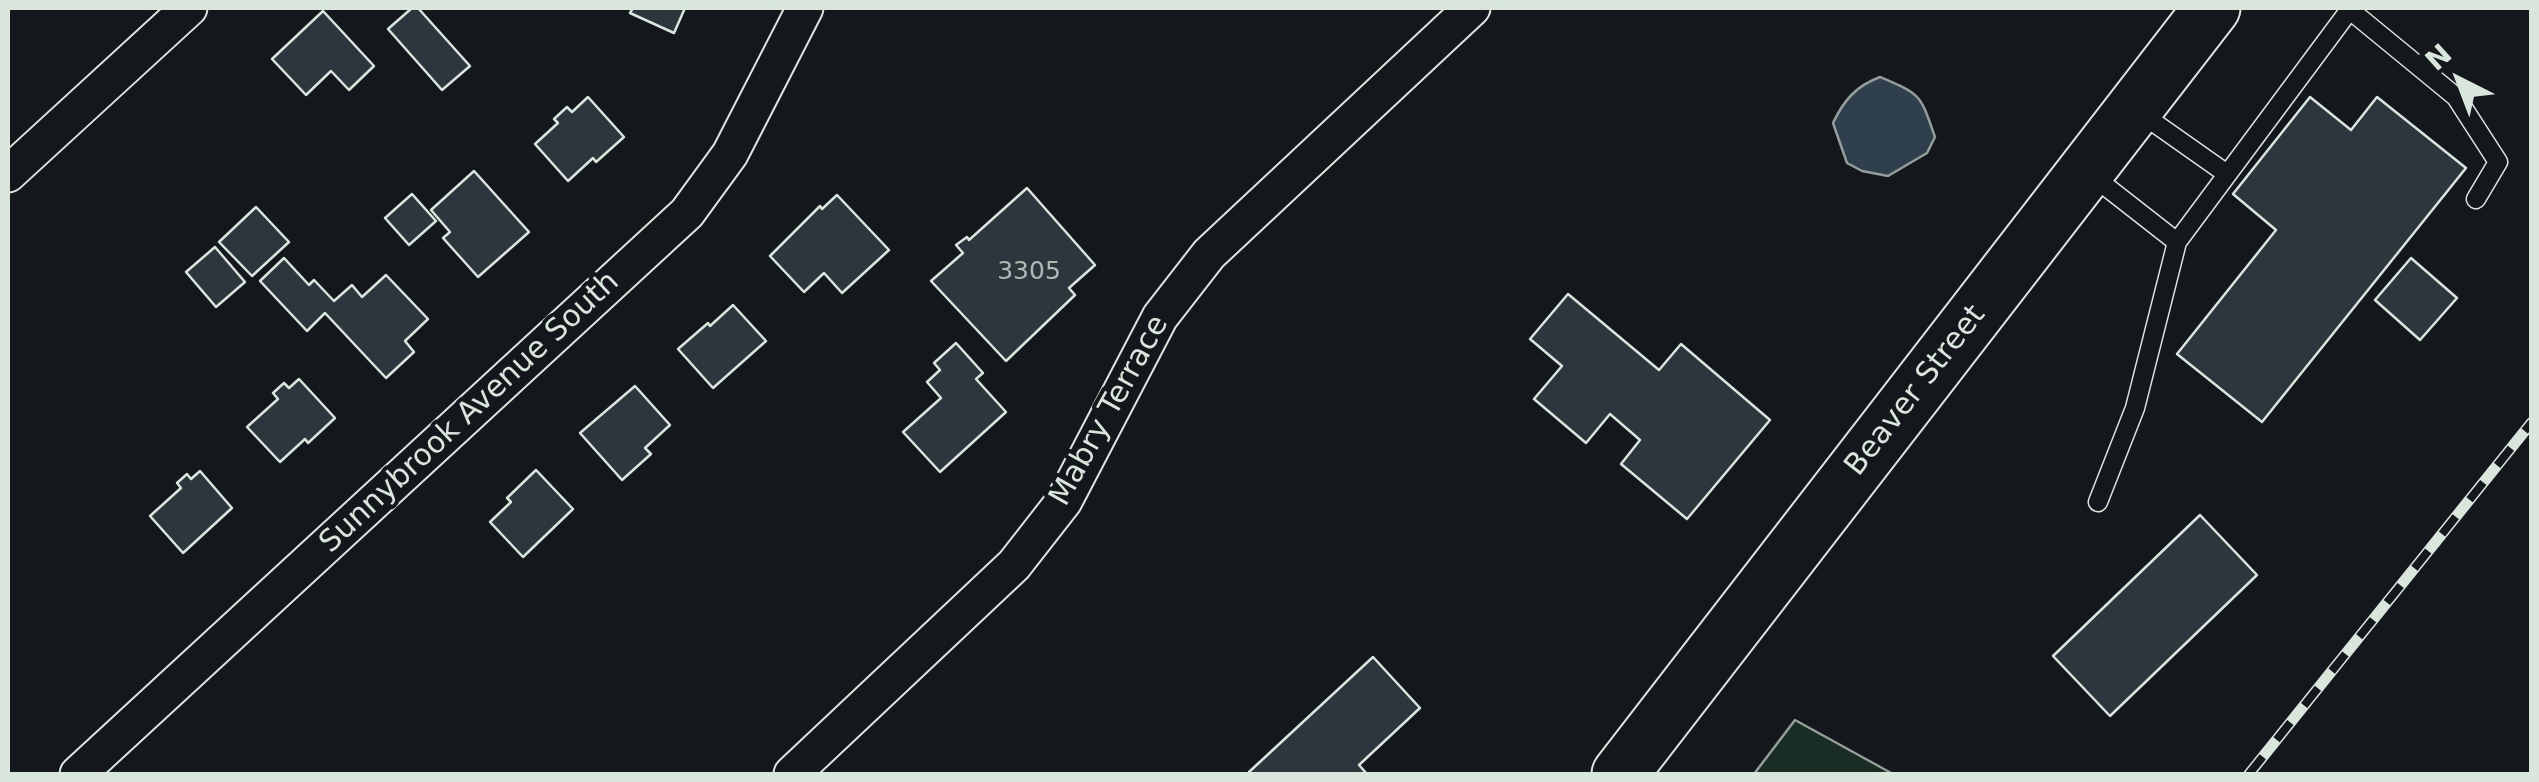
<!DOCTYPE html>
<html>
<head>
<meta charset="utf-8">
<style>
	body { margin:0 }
	#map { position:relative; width:2539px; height:782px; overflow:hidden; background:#14181c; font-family:"DejaVu Sans",sans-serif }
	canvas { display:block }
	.frame { position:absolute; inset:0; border:10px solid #d8e6dc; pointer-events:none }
	.north { position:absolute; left:2409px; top:30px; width:100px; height:100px; -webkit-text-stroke:8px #14181c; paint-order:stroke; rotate:318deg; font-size:28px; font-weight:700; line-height:40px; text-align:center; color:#d8e6dc }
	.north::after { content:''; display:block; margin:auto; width:35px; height:45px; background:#d8e6dc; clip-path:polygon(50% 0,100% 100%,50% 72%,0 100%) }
</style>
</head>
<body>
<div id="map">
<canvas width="2539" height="782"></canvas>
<div class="frame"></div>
<div class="north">N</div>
</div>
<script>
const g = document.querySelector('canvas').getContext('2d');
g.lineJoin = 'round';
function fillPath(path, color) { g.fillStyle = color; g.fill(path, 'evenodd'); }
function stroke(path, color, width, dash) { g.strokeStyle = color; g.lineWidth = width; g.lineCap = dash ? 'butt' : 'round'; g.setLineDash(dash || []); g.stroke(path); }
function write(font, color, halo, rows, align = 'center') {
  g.font = font + ' "DejaVu Sans",sans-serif'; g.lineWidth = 8; g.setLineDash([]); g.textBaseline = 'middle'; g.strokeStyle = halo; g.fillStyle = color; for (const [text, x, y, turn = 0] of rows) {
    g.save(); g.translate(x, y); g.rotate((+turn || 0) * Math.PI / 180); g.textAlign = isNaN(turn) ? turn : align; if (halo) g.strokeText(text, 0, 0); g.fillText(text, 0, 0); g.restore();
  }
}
const green = new Path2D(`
	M1795 720 1893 774H1754Z`);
fillPath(green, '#1a2d24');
stroke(green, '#939e99', 2.5);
const water = new Path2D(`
	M1880 77C1922 95 1920 94 1935 137L1927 153 1888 176 1862 171 1847 163 1833 123C1844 100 1856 86 1880 77Z`);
fillPath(water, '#2f3f4d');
stroke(water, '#939e99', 2.5);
const building = new Path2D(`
	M412 8H418L470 66 442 90 388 29Z
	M633 8H685L674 33 630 13Z
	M323 11 374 66 349 90 331 71 306 95 272 59Z
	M588 97 624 137 596 162 593 158 568 181 535 144 558 123 554 119 567 107 572 112Z
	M2310 97 2351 130 2377 97 2466 168 2262 422 2177 354 2276 230 2233 194Z
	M474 171 529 232 478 277 443 238 450 232 431 210Z
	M1027 188 1095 265 1069 288 1075 295 1006 361 931 281 963 253 956 245 967 237 969 240Z
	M412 194 436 221 409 245 385 218Z
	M837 195 889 250 842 293 824 273 804 292 770 256 820 206 822 209Z
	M256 207 289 242 252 276 219 242Z
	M215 247 245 282 216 307 186 272Z
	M284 258 309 285 314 280 334 301 352 285 362 297 386 275 428 319 405 341 414 352 386 378 325 313 307 331 260 281Z
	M2411 258 2457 298 2420 340 2375 300Z
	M1568 294 1659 370 1681 344 1770 420 1687 519 1621 464 1640 440 1610 414 1586 443 1534 399 1562 366 1530 339Z
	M733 305 766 341 713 388 678 349 708 323 710 326Z
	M956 343 983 373 976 379 1006 412 940 472 903 432 941 398 927 382 940 370 934 363Z
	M299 379 335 418 308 443 305 439 280 462 247 427 278 399 273 393 284 383 289 388Z
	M635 386 670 425 645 448 651 454 622 480 580 433Z
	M536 470 573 509 523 557 490 522 511 502 507 498Z
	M200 471 232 508 183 553 150 516 181 488 177 483 187 474 191 479Z
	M2200 515 2257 575 2110 716 2053 656Z
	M1373 657 1420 708 1359 765 1367 774H1252L1249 772Z`);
fillPath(building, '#2c363c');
stroke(building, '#d8e6dc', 2.5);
const lane = new Path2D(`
	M2350 10 2456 97 2498 162 2476 199
	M2139 112 2227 174
	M2090 174 2177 242 2351 8
	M2098 502 2135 408 2177 242`);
const street = new Path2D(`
	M8 174 189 8
	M78 774 687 213 730 154 805 8
	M792 774 1014 565 1064 501 1160 317 1209 254 1472 8`);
const primary = new Path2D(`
	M1620 774 2212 8`);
stroke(lane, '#d8e6dc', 21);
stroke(street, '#d8e6dc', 39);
stroke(primary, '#d8e6dc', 59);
stroke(lane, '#14181c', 18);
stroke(street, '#14181c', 35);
stroke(primary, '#14181c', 55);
const rail = new Path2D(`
	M2249 774 2532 422`);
stroke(rail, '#d8e6dc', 11);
stroke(rail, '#14181c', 8, [22]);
write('25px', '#adbab4', null, [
	["3305",1029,272]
]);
write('30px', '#d8e6dc', '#14181c', [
	["Beaver Street",1916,391,-52],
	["Mabry Terrace",1110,411,-61],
	["Sunnybrook Avenue South",470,413,-43]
]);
</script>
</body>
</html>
